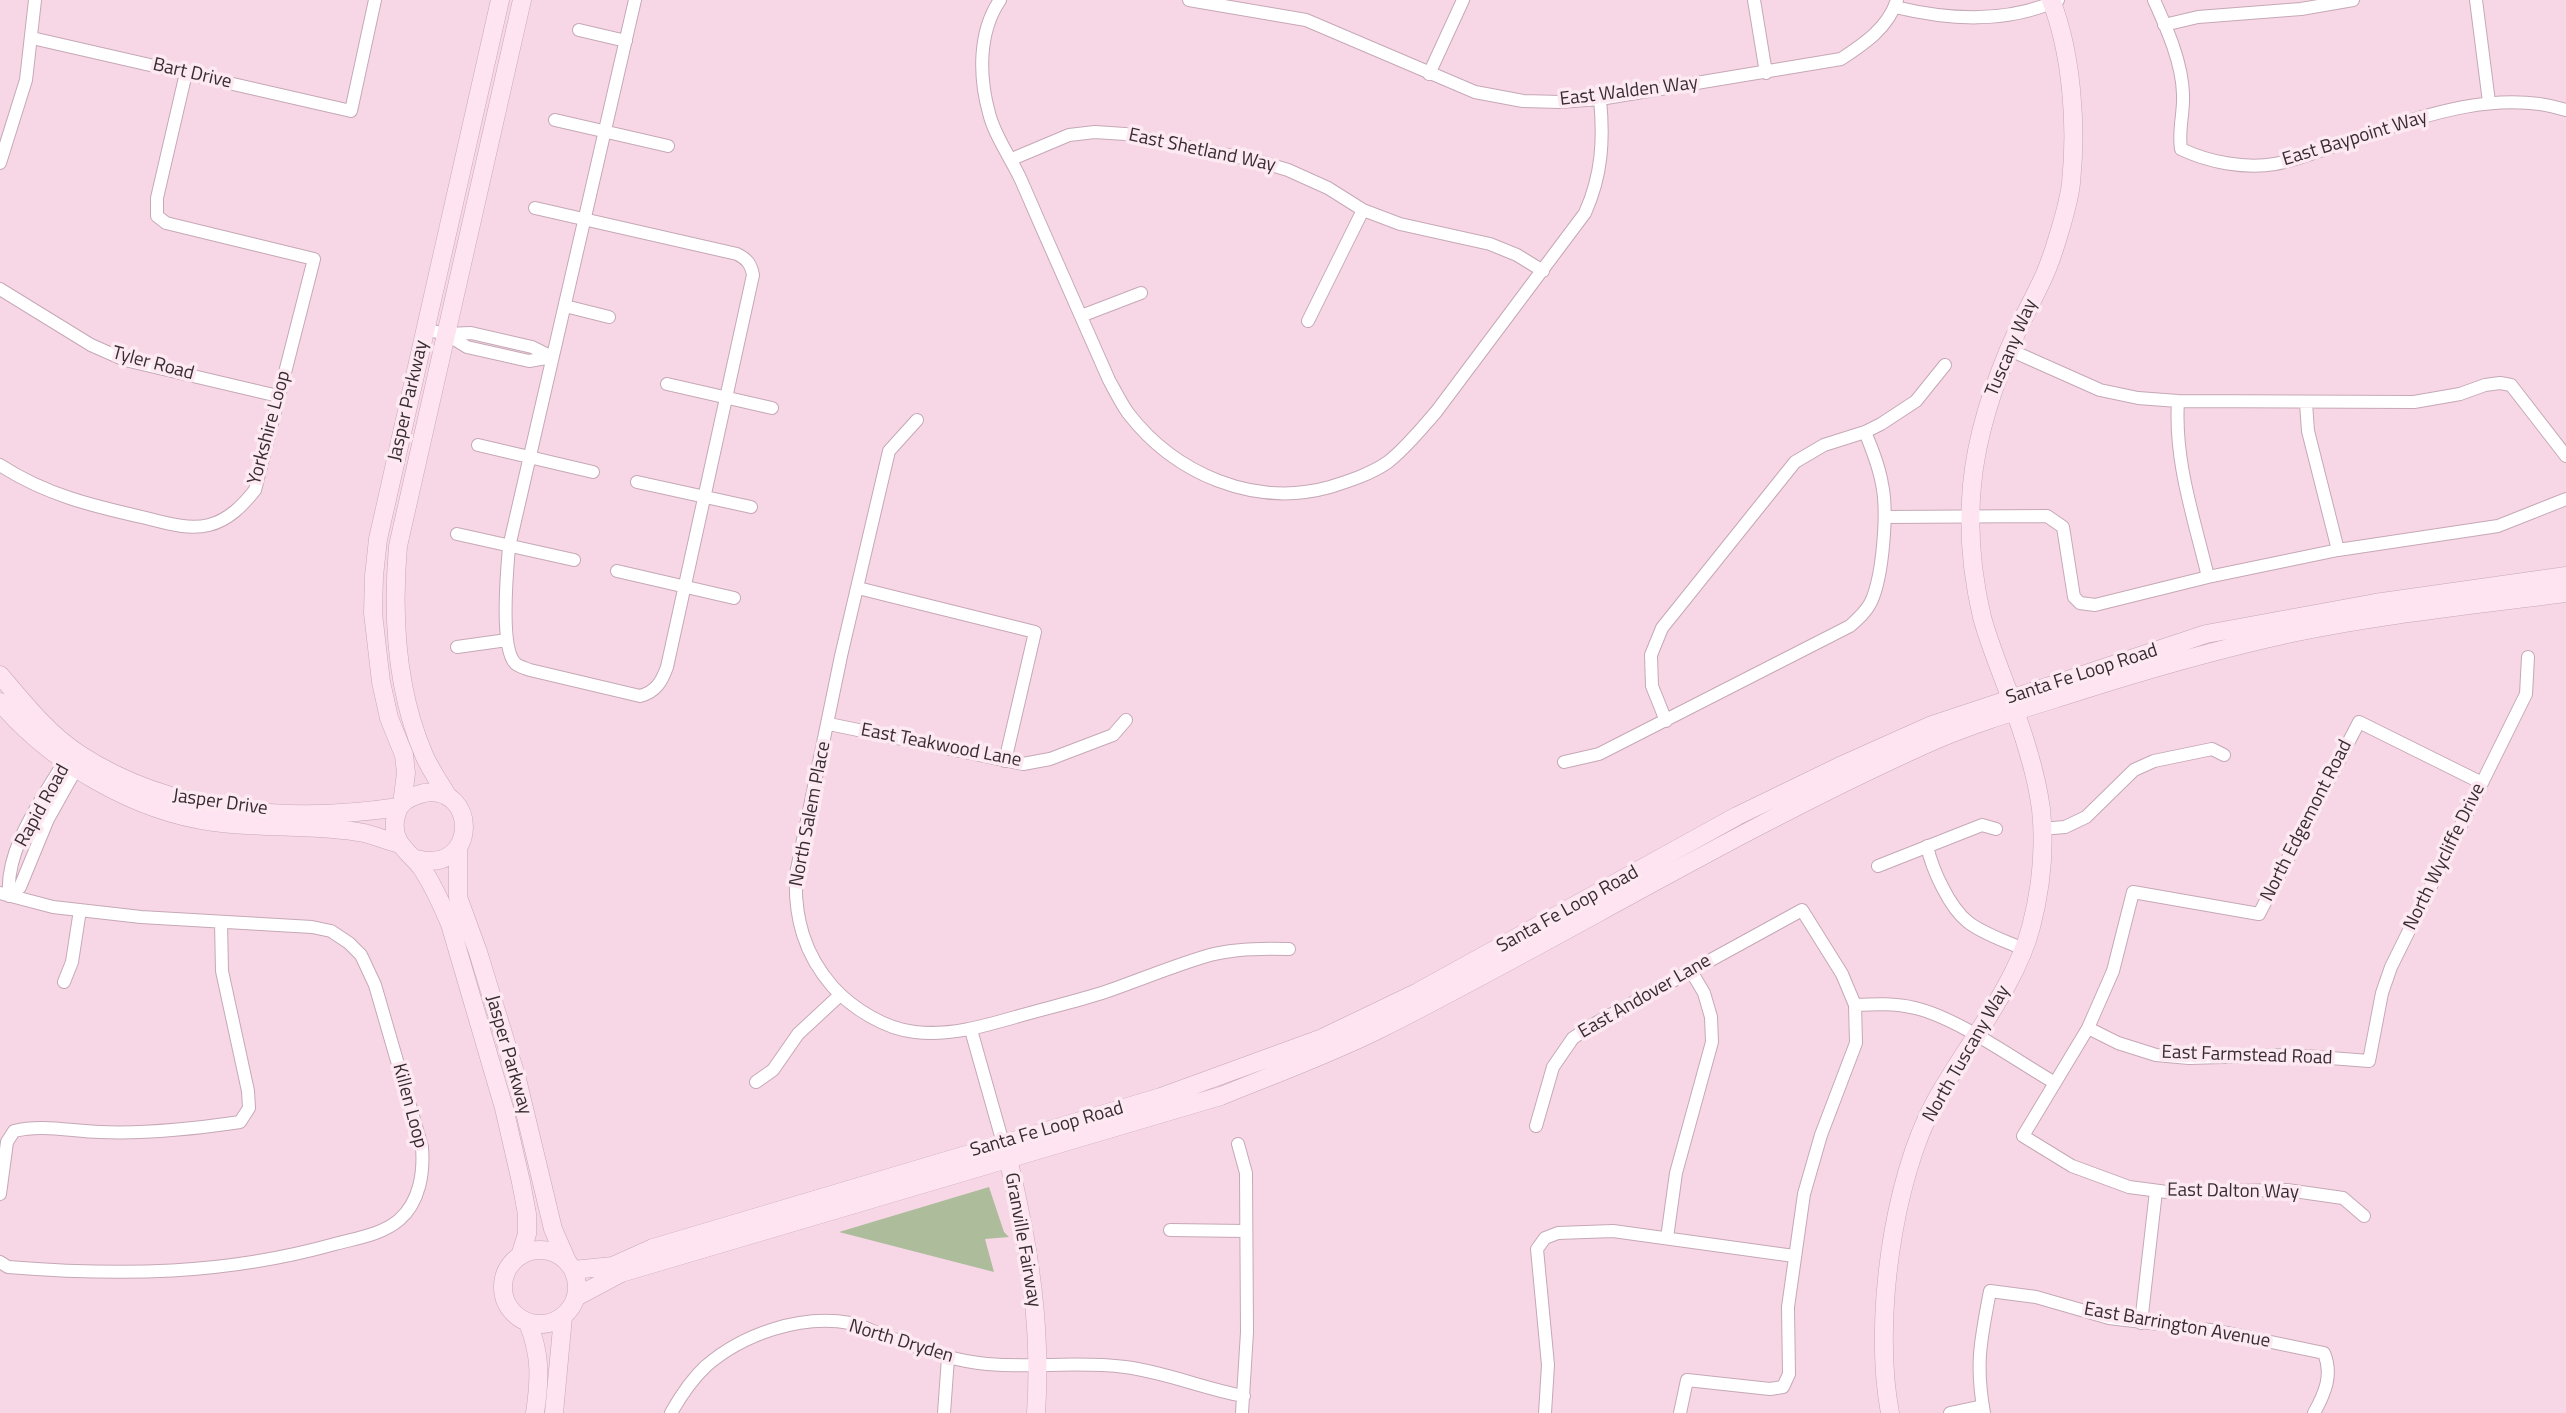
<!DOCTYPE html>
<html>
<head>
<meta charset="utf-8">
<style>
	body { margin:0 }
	canvas { display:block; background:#f7d7e6 }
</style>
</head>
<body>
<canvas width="2566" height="1413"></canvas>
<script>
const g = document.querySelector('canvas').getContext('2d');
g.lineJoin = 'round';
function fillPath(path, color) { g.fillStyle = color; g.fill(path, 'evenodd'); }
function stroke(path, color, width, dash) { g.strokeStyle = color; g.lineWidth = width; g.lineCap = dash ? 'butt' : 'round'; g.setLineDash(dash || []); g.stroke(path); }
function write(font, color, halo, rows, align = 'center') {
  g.font = font + ' "Titillium Web",sans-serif'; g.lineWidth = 7; g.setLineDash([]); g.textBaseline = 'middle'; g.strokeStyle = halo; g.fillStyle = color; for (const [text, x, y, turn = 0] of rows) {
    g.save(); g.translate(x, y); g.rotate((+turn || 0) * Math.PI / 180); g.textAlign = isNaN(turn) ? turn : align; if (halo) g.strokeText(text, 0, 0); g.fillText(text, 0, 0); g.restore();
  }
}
fillPath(new Path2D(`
	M989 1187 1004 1232 1009 1237 985 1239 994 1272 839 1232Z`), '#adbc9b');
const street = new Path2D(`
	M1000 0C978 32 979 77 989 113 994 135 1012 160 1021 180 1050 247 1080 314 1109 380 1115 391 1121 403 1128 413 1175 474 1254 508 1330 487 1349 481 1371 474 1388 462 1406 448 1421 429 1436 412L1585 213C1602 175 1604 140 1600 99
	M1189 0 1306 20 1475 92 1523 101 1560 102 1600 99 1841 59C1864 44 1888 28 1897 0
	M1754 0 1766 73
	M2154 0C2167 29 2182 62 2183 94 2184 113 2178 130 2181 149 2208 162 2244 169 2275 164 2294 161 2313 153 2331 147 2405 123 2489 86 2566 110
	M2476 0 2489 102
	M1895 7C1949 20 2006 24 2058 0
	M2164 25 2198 17 2301 9 2353 0
	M579 30 626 41
	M32 38 351 111 375 0
	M1429 74 1463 0
	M555 120 668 146
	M1012 159 1069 135 1095 132 1125 134 1258 161 1288 170 1328 188 1363 210 1400 224 1490 244 1517 255 1543 271
	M0 163 26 80 35 0
	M535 208 737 254C747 259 751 264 753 275L667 667C662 681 656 692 640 696L530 670C525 668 519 667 515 663 500 647 507 570 509 547L635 0
	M0 289 91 345 125 360 278 396
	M565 306 609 317
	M1081 316 1141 293
	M1308 321 1363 210
	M425 329 445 334 471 333 532 347 552 357
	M446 334 467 347 529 361 552 357
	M2010 350 2100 390 2138 398 2178 401 2414 402 2460 394 2485 385 2500 383 2511 385 2566 456
	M667 384 772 408
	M2178 401C2174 461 2194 518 2208 577
	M2306 403 2308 431 2338 550
	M917 420 889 451 841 656 796 874C794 917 804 954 833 987 852 1008 885 1029 915 1032 951 1036 984 1026 1019 1016 1047 1008 1077 1001 1105 992 1140 980 1175 965 1210 955 1236 948 1263 948 1289 949
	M478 445 593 472
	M0 465C46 495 93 506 146 518 166 523 188 530 209 525 229 520 243 505 255 490L314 259 166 223 157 216V198L186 73
	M637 482 751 507
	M1885 517 2047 516 2063 527 2074 597 2080 603 2095 605 2208 577 2338 550 2498 526 2566 499
	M457 534 574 560
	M617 571 734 598
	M858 588 1035 632 1005 761
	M457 647 507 640
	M1666 721 1652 686 1651 655 1662 628 1795 462 1824 445 1865 432 1881 424 1916 401 1945 365
	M829 724 1023 764 1050 759 1113 735 1126 720
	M1564 762 1599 754 1850 626C1858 619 1866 612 1871 602 1883 576 1888 511 1882 484 1879 466 1872 449 1865 432
	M2041 829 2065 827 2086 817 2134 770 2154 761 2212 749 2224 755
	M1927 846C1932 869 1949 907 1968 922 1983 934 2006 941 2023 949
	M1878 866 1982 825 1996 829
	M0 893 53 907 141 917 312 927 331 931 349 943 361 955 375 985 422 1147C424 1172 420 1202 399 1220 381 1235 357 1238 335 1244 224 1275 121 1276 8 1267L0 1262
	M9 896C5 849 41 801 64 762L72 757
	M9 896 20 887 48 819 76 769 77 761
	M64 982 72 962 80 910
	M1855 1005C1875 1004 1895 1003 1915 1008 1958 1018 2015 1060 2055 1083
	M2088 1028 2118 1043 2156 1055 2189 1058 2292 1055 2369 1061 2382 993 2391 967 2526 694 2528 657
	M971 1030 1003 1143
	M756 1082 773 1070 798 1034 840 995
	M1536 1126 1553 1067 1573 1038 1596 1023 1802 910 1842 974 1855 1005 1856 1043 1821 1135 1804 1194 1788 1307 1789 1374 1783 1387 1770 1389 1687 1380 1680 1413
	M1238 1144 1246 1173 1247 1332 1242 1413
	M0 1194 7 1142 14 1131C42 1124 70 1131 100 1132 147 1134 193 1129 240 1122L249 1108 248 1091 222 971 221 922
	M2364 1216 2343 1198 2287 1190 2167 1192 2129 1187 2072 1166 2023 1136 2088 1028 2113 971 2133 892 2259 914 2359 722 2482 783
	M1170 1230 1246 1231
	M1667 1238 1676 1173 1712 1042 1711 1017 1704 993 1691 971
	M2141 1323 2156 1191
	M671 1413C680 1397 692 1379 706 1366 743 1334 801 1314 850 1323 860 1325 870 1330 880 1334 915 1346 949 1361 987 1364 1033 1368 1079 1361 1125 1367 1166 1372 1204 1389 1244 1396
	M944 1413 948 1358
	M1545 1413 1548 1365 1537 1249 1545 1238 1558 1233 1613 1231 1794 1256
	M1950 1413 1983 1406
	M1984 1413C1975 1363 1981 1339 1990 1291L2036 1297 2109 1318 2218 1331 2324 1353C2333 1375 2325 1393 2314 1413`);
const secondary = new Path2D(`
	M0 675C24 703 48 734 79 754 172 815 292 823 399 807
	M0 702C51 762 135 812 214 822 264 829 315 824 364 833 376 836 388 841 400 844
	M448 797C440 783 430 769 424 755 396 690 392 616 398 546L522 0
	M402 804 406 773 404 755 389 718 381 682 373 613 374 576 378 539 500 0
	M458 848V897L478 952 517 1079 553 1229 567 1261
	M416 859C479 875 478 784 424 793 416 795 405 799 400 806 397 810 396 816 395 821 392 846 412 853 423 870 434 887 442 905 450 924L504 1108 521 1182 527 1214V1234L520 1256
	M1005 1150C1011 1167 1014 1185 1018 1203 1033 1272 1041 1342 1036 1413
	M503 1287a37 37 0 1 1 74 0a37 37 0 1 1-74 0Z
	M573 1270 613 1266 653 1248 1161 1097 1320 1039 1418 992 1737 816 1838 767 1932 725 2206 634 2375 603 2566 576
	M576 1297 621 1273 1221 1096C1275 1074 1330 1054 1382 1028 1564 936 1738 829 1924 745 1968 725 2015 711 2061 697 2138 672 2214 650 2292 633 2383 614 2475 605 2566 593
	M528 1323C541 1355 540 1379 535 1413
	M554 1413 563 1317
	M1890 1413C1873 1324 1892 1181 1935 1102 1965 1047 2016 986 2031 927 2041 889 2045 847 2041 809 2036 771 2022 730 2009 694 2000 669 1989 643 1982 617 1972 575 1968 528 1972 485 1977 431 1996 377 2018 329 2027 309 2039 289 2047 269 2055 249 2069 203 2071 183 2077 126 2072 54 2051 0`);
stroke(street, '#c6a8b6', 14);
stroke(secondary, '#c6a8b6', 19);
stroke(street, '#fff', 12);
stroke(secondary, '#fee3f1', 18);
write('19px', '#382c32', '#fce9f1', [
	["Bart Drive",192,74,13],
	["East Walden Way",1629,92,-7],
	["East Baypoint Way",2355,139,-17],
	["East Shetland Way",1202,151,12],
	["Tuscany Way",2012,348,-67],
	["Tyler Road",153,364,15],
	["Jasper Parkway",409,401,-77],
	["Yorkshire Loop",270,428,-75],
	["Santa Fe Loop Road",2082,675,-18],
	["East Teakwood Lane",941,746,11],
	["Jasper Drive",220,803,8],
	["Rapid Road",43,806,-61],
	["North Salem Place",811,814,-79],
	["North Edgemont Road",2307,821,-63],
	["North Wycliffe Drive",2445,857,-64],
	["Santa Fe Loop Road",1568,910,-29],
	["East Andover Lane",1645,997,-30],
	["North Tuscany Way",1967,1054,-60],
	["Jasper Parkway",508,1055,74],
	["East Farmstead Road",2247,1056,2],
	["Killen Loop",409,1106,75],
	["Santa Fe Loop Road",1047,1130,-16],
	["East Dalton Way",2233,1192,1],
	["Granville Fairway",1022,1240,80],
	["East Barrington Avenue",2177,1326,10],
	["North Dryden",901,1342,17]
]);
</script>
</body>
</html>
